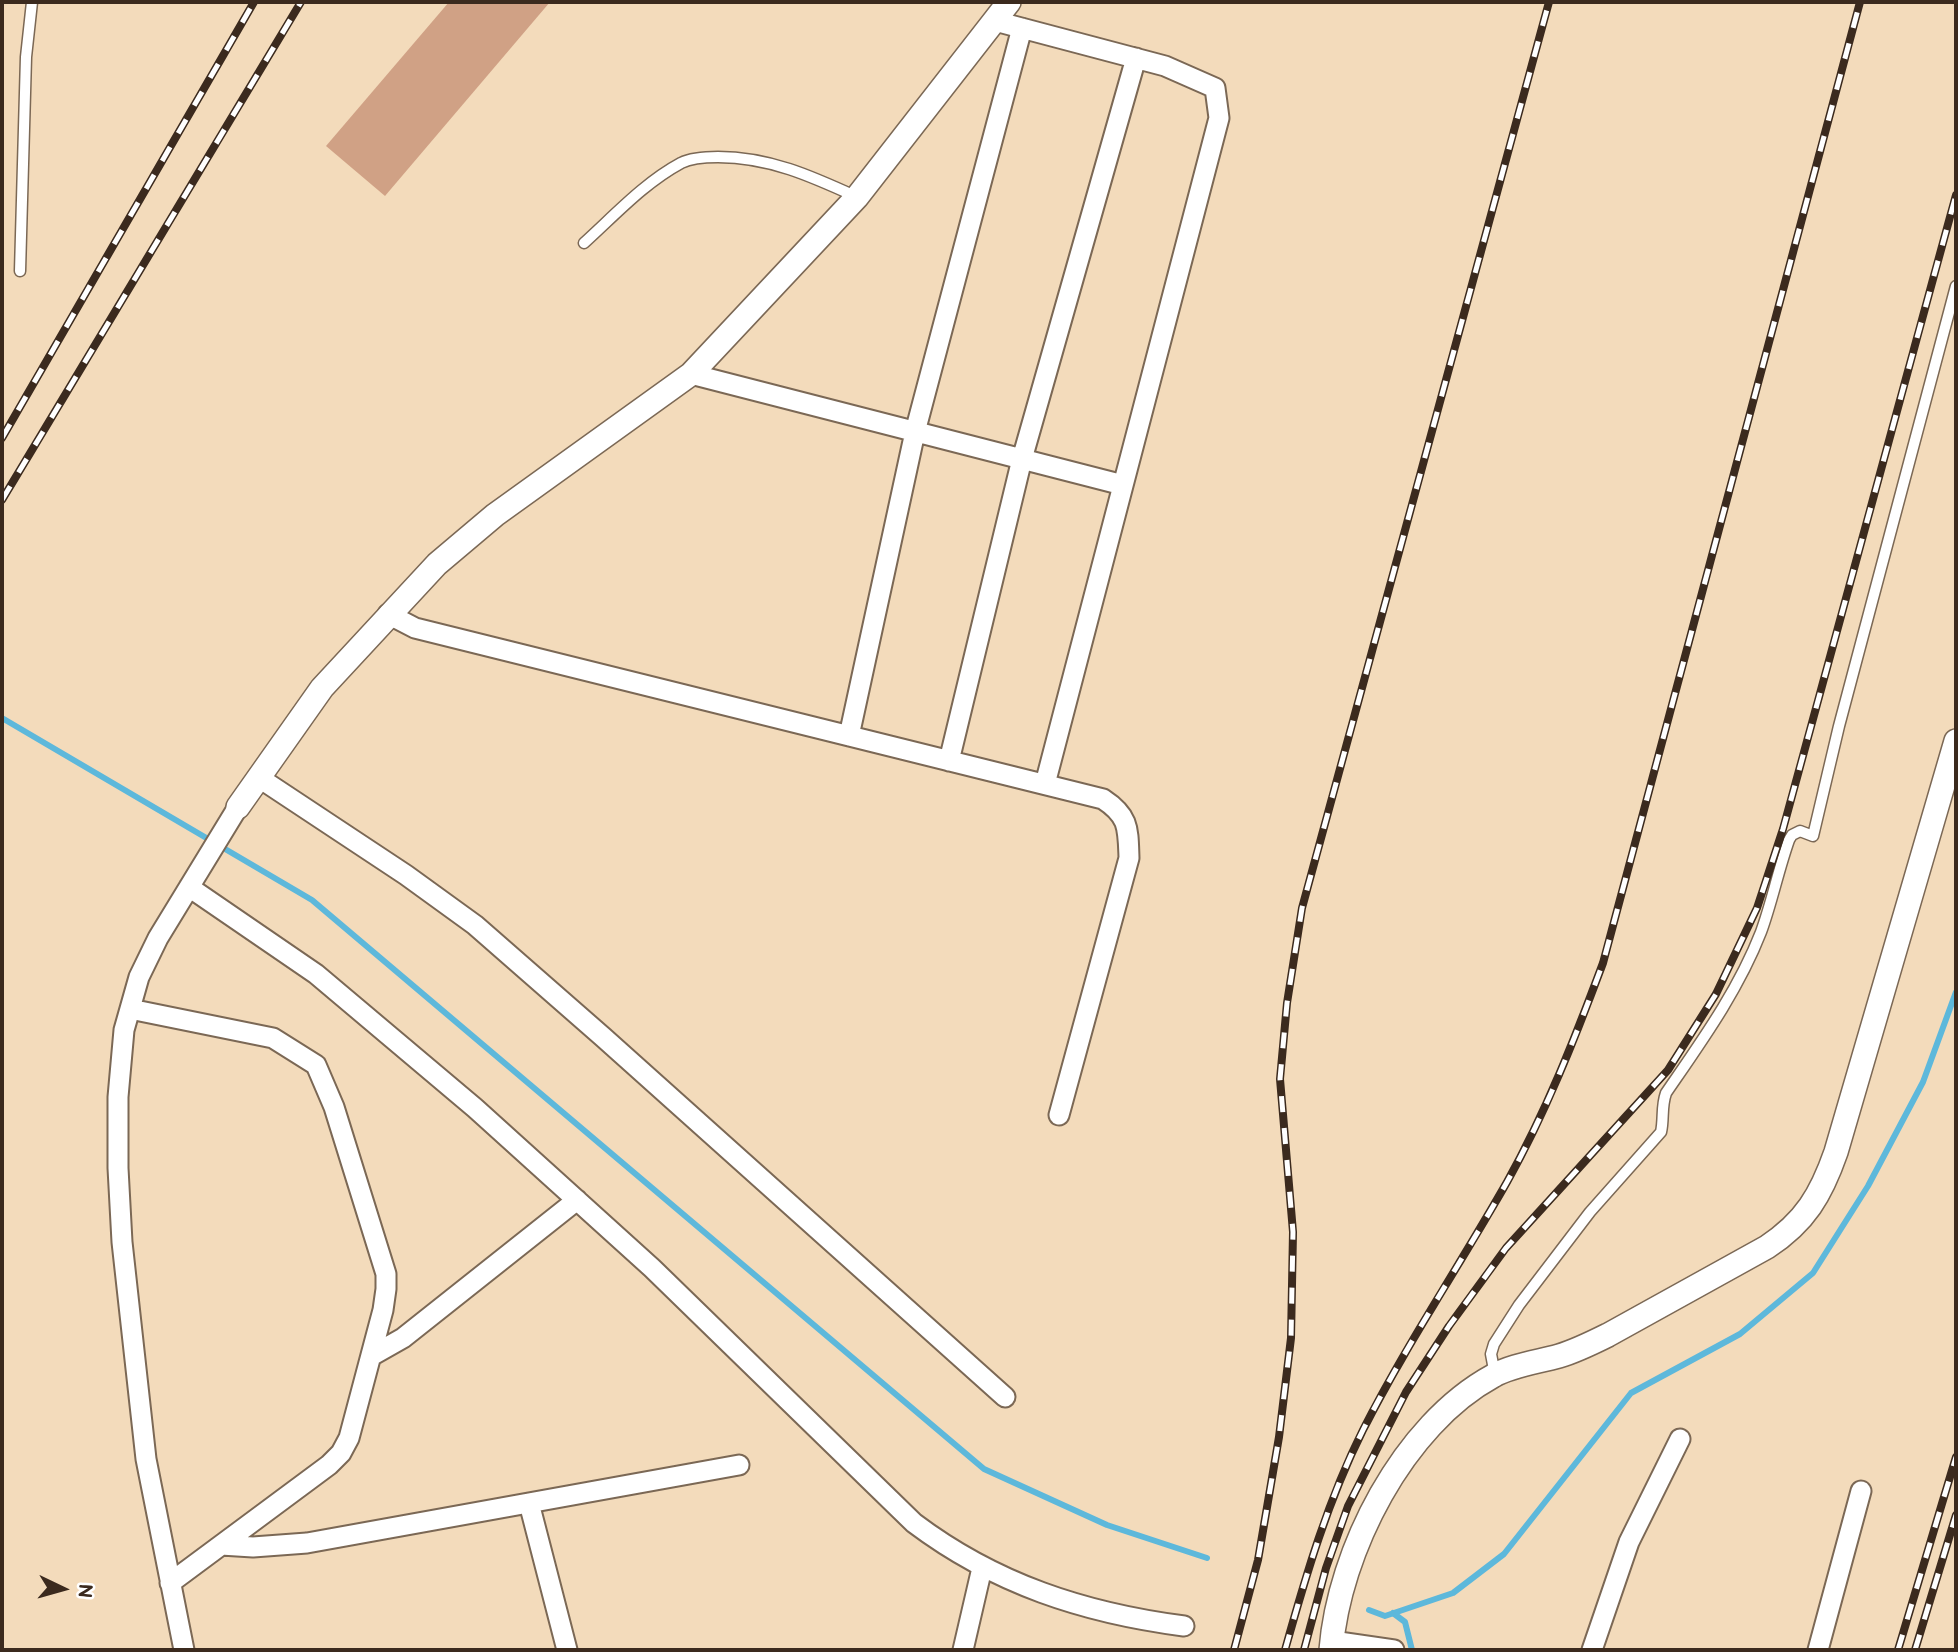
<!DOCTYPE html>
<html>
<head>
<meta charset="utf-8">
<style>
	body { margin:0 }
	#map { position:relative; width:1958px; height:1652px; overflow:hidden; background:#f3dbbb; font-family:"Balsamiq Sans",sans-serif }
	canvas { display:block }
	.frame { position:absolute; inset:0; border:4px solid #3b2a1e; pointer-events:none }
	.north { position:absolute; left:28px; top:1554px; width:70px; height:70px; -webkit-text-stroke:5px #fff; paint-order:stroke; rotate:95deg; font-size:19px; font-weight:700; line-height:28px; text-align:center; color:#3b2a1e }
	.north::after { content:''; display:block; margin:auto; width:24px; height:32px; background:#3b2a1e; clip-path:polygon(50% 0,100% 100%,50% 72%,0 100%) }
</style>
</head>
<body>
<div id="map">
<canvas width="1958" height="1652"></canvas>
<div class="frame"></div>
<div class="north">N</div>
</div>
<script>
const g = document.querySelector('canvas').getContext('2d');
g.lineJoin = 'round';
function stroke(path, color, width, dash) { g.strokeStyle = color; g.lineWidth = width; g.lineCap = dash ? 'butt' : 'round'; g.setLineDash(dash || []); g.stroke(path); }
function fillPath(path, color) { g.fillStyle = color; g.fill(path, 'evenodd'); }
stroke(new Path2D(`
	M2 718 312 900 984 1469 1107 1525 1207 1558
	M1369 1610 1385 1616 1453 1593 1504 1554 1631 1393 1740 1334 1813 1273 1868 1186 1923 1082 1956 992
	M1393 1613 1405 1622 1412 1650`), '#5db8db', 6);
fillPath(new Path2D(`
	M449 2H550L385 196 326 146Z`), '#d0a185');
const service = new Path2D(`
	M584 243C615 215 644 183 681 163 691 158 706 157 718 157 769 157 811 176 857 197
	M20 271 26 57 32 2
	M1495 1375 1491 1354 1494 1344 1519 1305 1590 1212 1661 1132C1664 1119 1661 1107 1666 1093 1701 1042 1738 991 1761 932 1772 902 1778 871 1789 840L1792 835 1800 831 1813 836 1839 726 1956 286`);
const minor = new Path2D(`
	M995 21 1165 66 1215 88 1219 118 1045 784
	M691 374 1123 485
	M388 614 415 628 1103 799C1129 816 1128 828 1129 858L1059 1115
	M849 736 915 432 1022 28
	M949 761 1022 459 1136 58
	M258 777 406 875 475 925 603 1037 1005 1397
	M189 887 316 974 475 1108 652 1268 914 1523C995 1584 1084 1613 1184 1626
	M130 1009 273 1038 316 1065 334 1107 386 1274V1289L383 1310 349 1438 341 1453 329 1465 170 1583
	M373 1355 403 1338 577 1200
	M529 1503 567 1650
	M221 1545 253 1547 307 1543 739 1465
	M1332 1641 1394 1650
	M184 1650 146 1459 122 1242 118 1168V1097L124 1030 139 977 158 938 238 807
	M963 1650 982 1568
	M1592 1650 1629 1542 1680 1439
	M1818 1650 1861 1491`);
const tertiary = new Path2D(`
	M238 807 322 688 437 564 495 515 691 374 857 197 1009 2
	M1331 1650C1339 1551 1403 1425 1493 1376 1512 1365 1538 1362 1559 1356 1576 1351 1592 1343 1608 1335L1767 1247C1805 1222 1821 1195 1836 1152L1956 741`);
stroke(service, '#7b6855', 13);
stroke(minor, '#7b6855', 23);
stroke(tertiary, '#7b6855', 26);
stroke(service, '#fff', 10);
stroke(minor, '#fff', 19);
stroke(tertiary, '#fff', 23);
const rail = new Path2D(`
	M2 438 254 2
	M2 500 301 2
	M1234 1650 1258 1560 1279 1437 1291 1338 1293 1232 1280 1079 1287 1003 1302 908 1549 2
	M1285 1650C1306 1575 1328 1500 1363 1430 1406 1345 1460 1265 1507 1182 1546 1112 1575 1038 1603 963L1860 2
	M1304 1650 1326 1568 1348 1506 1406 1392 1449 1326 1506 1248 1668 1070 1716 994 1757 908 1783 829 1956 195
	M1898 1650 1956 1457
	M1915 1650 1956 1515`);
stroke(rail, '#3b2a1e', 8);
stroke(rail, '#fff', 5, [16]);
</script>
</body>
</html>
